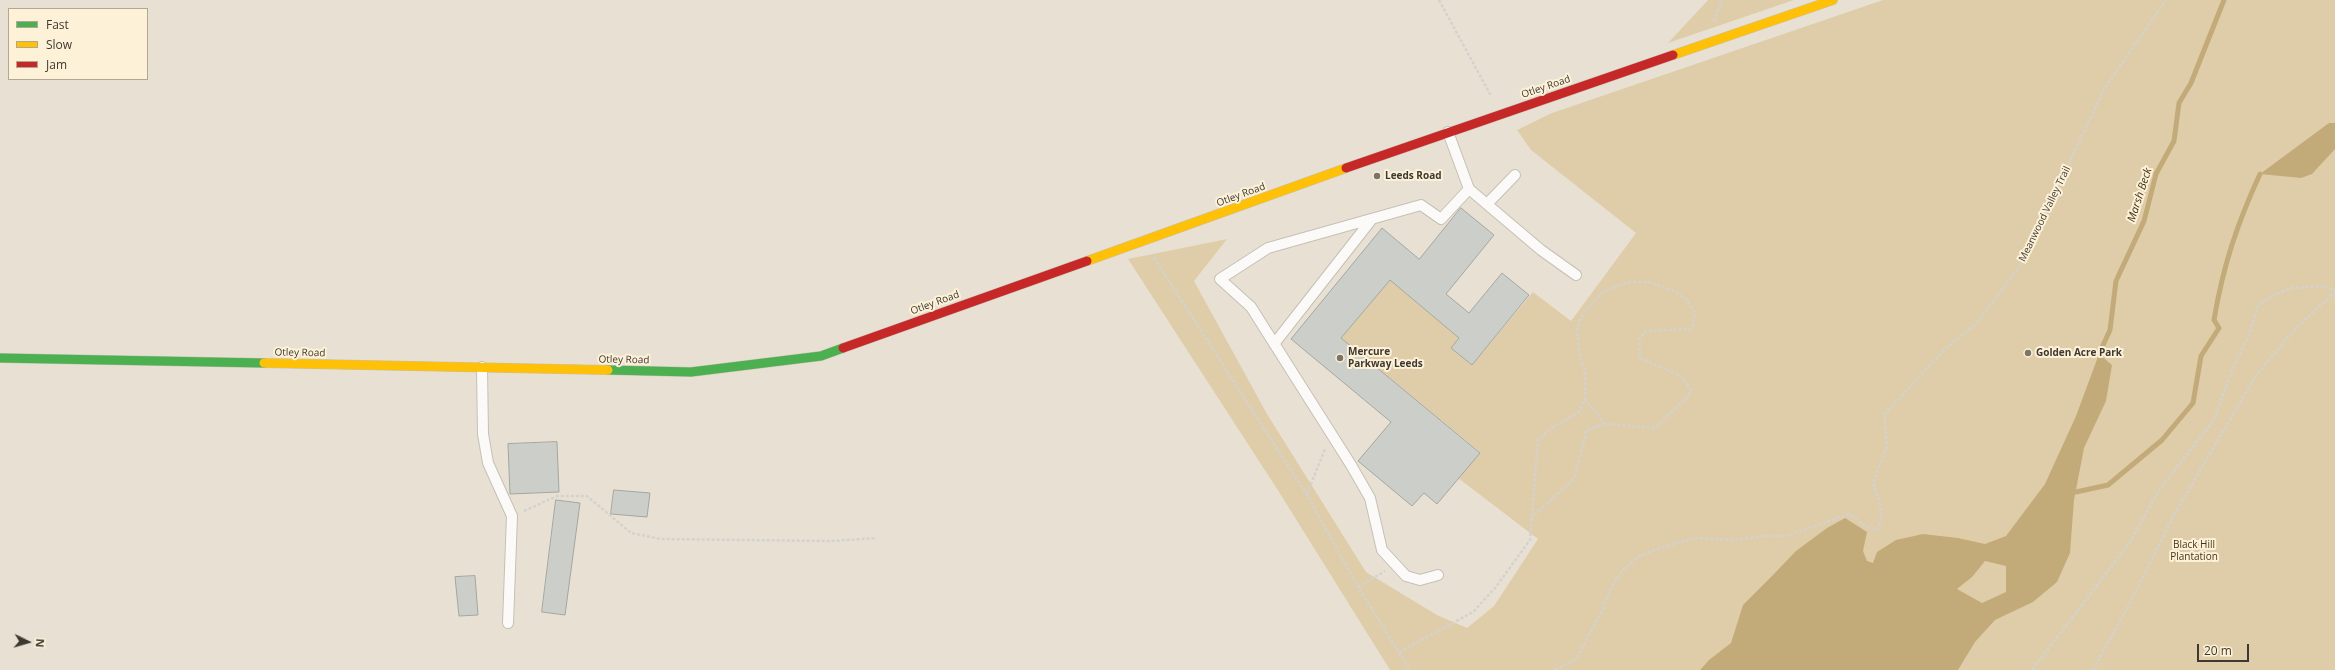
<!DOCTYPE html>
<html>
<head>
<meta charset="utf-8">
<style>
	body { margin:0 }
	#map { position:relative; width:2335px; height:670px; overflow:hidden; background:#e8e1d3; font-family:"Open Sans",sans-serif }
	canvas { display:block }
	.legend { position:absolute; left:8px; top:8px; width:140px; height:72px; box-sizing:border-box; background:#fdf1d8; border:1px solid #b1a795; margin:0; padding:5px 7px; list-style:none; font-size:12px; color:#3e3930 }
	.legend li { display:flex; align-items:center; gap:8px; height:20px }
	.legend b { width:20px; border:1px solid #b1a795 }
	.north { position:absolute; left:8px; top:622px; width:40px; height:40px; -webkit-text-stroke:3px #fdf1d8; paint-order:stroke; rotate:95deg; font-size:11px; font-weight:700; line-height:16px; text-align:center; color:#3e3930 }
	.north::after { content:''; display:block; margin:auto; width:14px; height:18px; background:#3e3930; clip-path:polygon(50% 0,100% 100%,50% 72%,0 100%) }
	.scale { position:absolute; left:2197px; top:644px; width:52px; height:18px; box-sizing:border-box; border:2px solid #3e3930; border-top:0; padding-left:5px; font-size:12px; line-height:14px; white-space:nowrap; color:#3e3930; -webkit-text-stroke:3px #fdf1d8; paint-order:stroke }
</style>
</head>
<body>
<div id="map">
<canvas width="2335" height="670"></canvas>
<ul class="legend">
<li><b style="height:5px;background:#4caf50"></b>Fast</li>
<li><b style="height:5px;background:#ffc107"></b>Slow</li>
<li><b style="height:5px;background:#c62828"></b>Jam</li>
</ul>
<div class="north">N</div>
<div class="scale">20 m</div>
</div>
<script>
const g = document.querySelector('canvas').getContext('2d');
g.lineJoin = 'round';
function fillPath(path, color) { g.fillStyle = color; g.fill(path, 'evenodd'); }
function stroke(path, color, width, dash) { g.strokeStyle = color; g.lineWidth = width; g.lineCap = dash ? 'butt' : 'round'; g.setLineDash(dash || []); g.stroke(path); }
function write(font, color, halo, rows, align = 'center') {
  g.font = font + ' "Open Sans",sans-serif'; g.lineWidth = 4; g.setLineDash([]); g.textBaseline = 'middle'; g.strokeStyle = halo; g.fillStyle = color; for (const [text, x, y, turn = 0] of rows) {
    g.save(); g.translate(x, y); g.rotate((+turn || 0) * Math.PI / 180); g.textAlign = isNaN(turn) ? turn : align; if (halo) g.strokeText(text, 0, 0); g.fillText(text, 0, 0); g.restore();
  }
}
fillPath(new Path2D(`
	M1708 0H1794L1668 43Z
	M1883 0H2335V670H1390L1279 492 1128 259 1227 239 1194 281 1267 414 1366 572 1437 615 1467 628 1494 606 1538 539 1458 478 1480 452 1341 338 1390 280 1459 338 1451 348 1472 365 1533 292 1571 321 1636 233 1531 150 1517 130 1552 113Z`), '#dfcdaa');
fillPath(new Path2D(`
	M2329 123H2335V149L2312 174 2301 178 2260 174Z
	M2099 354 2112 365 2106 401 2084 448 2074 500 2070 553 2057 582 2033 602 1995 620 1975 642 1958 670H1700L1709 660 1731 643 1743 605 1770 578 1796 551 1827 528 1845 518 1867 532 1863 551 1867 561 1873 563 1877 552 1896 540 1923 534 1958 538 1985 544 2006 536 2045 484 2076 416ZM1985 561 2006 566V592L1982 603 1957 589 1972 577Z`), '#c3ab79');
stroke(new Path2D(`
	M2099 354 2110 330 2116 281 2144 221 2156 174 2174 141 2179 103 2191 83 2224 0
	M2076 492 2108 485 2162 440 2193 403 2201 356 2219 328 2214 320C2223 266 2237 224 2260 174`), '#c3ab79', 5);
const building = new Path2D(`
	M1461 208 1494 235 1446 294 1469 313 1502 273 1529 295 1472 365 1451 348 1459 338 1390 280 1341 338 1480 453 1437 504 1424 493 1412 506 1358 461 1391 422 1291 339 1382 228 1419 259Z
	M557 442 559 492 510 494 508 444Z
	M614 490 650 493 647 517 611 514Z
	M556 500 580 503 565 615 542 612Z
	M475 576 478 615 459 616 455 577Z`);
fillPath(building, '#ccceca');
stroke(building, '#a3a6a1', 1);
const lane = new Path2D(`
	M1469 189 1541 250 1576 275
	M1487 204 1515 175
	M1274 344 1372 219
	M482 367 483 434 488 463 512 516 508 623
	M1438 575 1420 580 1406 576 1382 550 1370 498 1351 465 1251 307 1220 279 1268 248 1421 205 1441 219 1469 189 1448 132`);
const fast = new Path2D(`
	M0 358 264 363
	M608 370 691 372 821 356 843 348`);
const slow = new Path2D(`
	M1673 55 1833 0
	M1087 261 1346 168
	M264 363 608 370`);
const jam = new Path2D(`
	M1346 168 1673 55
	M843 348 1087 261`);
stroke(lane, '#c5c0b5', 12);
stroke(fast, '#c5c0b5', 10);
stroke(slow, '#c5c0b5', 10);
stroke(jam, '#c5c0b5', 10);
stroke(new Path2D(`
	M1439 0 1491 96
	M1714 21 1722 0
	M1154 258 1307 495 1358 587 1410 670
	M1585 399 1605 424
	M1307 494 1325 449
	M524 511 557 496H587L631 533 661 539 831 541 877 538
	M1358 587 1385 571
	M1399 652 1473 612 1495 588 1530 540 1538 439 1555 426 1579 412 1585 399V371L1580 357 1577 328 1583 314 1604 291 1628 282H1648L1672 290 1686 299 1695 313 1692 329 1646 331 1639 340 1640 358 1681 376 1691 390 1689 395 1655 428 1605 424 1587 430 1574 479 1532 517
	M1555 670 1576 659 1600 615 1612 586 1623 570 1638 557 1654 550 1694 538 1736 540 1763 536H1786L1850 514C1860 521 1864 530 1877 529L1881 520V508L1873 483 1887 447 1884 415 1946 348 1977 323 2022 263 2104 89 2166 0
	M2032 670 2130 542 2159 490 2214 420 2230 375 2249 335 2258 306 2273 295 2292 288 2320 286 2335 290
	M2093 670 2130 603 2174 515 2255 377 2293 331 2335 292`), '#d4d2cd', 2.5, [3, 2]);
stroke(lane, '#fcfaf8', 10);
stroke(fast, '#4caf50', 9);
stroke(slow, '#ffc107', 9);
stroke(jam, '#c62828', 9);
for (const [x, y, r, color] of [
	[1377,176,4,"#7a7469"],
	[2028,353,4,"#7a7469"],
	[1340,358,4,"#7a7469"]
]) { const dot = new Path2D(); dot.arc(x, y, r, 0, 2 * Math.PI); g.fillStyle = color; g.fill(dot); stroke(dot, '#fdf1d8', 1.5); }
write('10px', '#3e3930', '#fdf1d8', [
	["Otley Road",1546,87,-19],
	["Otley Road",1241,195,-20],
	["Meanwood Valley Trail",2045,214,-64],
	["Otley Road",935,303,-20],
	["Otley Road",300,353,1],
	["Otley Road",624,360,1]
]);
write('bold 10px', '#3e3930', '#fdf1d8', [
	["Leeds Road",1385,176],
	["Mercure",1348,352],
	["Parkway Leeds",1348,364],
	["Golden Acre Park",2036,353]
], 'left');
write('10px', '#433518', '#fdf1d8', [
	["Black Hill",2194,545],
	["Plantation",2194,557]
]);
write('italic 11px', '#433517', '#fdf1d8', [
	["Marsh Beck",2140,195,-72]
]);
</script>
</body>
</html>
